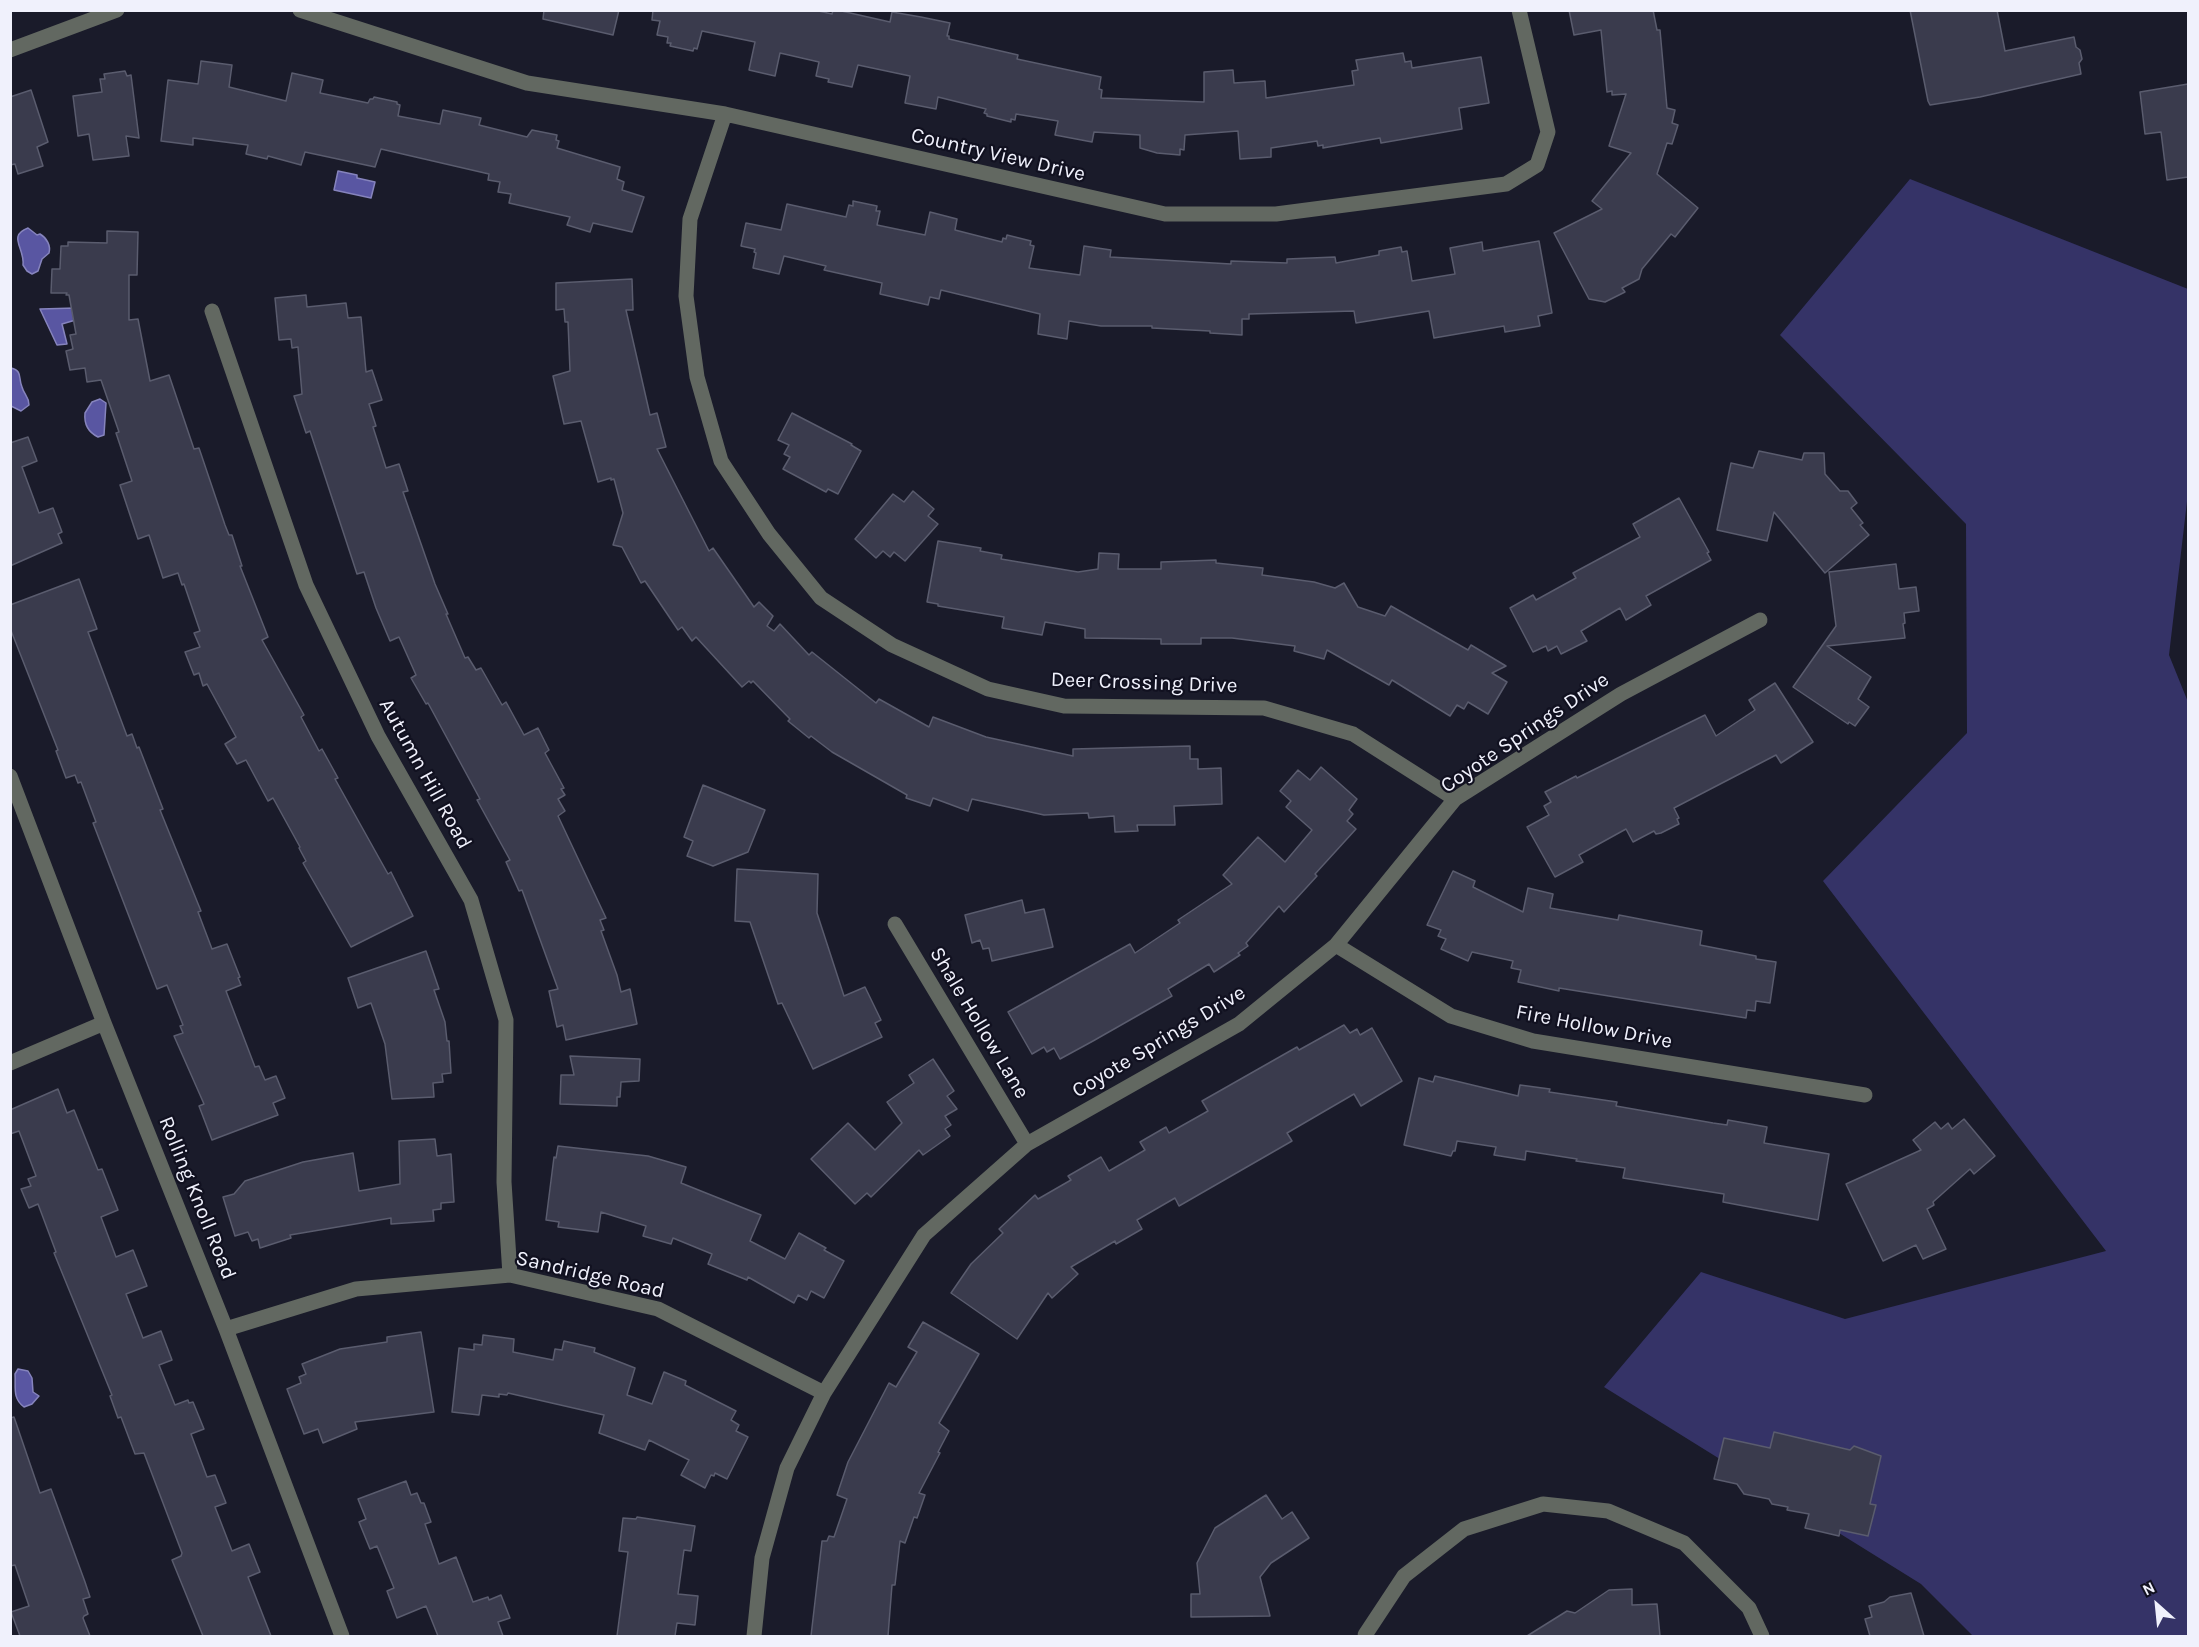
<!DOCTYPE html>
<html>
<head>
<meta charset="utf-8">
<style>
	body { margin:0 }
	#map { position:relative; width:2199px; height:1647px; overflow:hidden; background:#1a1b2a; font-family:Karla,sans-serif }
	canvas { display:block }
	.frame { position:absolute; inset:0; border:12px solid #f0f1fc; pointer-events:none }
	.north { position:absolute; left:2127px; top:1575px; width:60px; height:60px; -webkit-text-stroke:4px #111120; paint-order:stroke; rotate:333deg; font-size:16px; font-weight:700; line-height:24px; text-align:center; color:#f0f1fc }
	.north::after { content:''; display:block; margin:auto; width:21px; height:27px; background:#f0f1fc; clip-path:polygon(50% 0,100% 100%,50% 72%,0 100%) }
</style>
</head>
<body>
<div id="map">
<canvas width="2199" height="1647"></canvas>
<div class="frame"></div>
<div class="north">N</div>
</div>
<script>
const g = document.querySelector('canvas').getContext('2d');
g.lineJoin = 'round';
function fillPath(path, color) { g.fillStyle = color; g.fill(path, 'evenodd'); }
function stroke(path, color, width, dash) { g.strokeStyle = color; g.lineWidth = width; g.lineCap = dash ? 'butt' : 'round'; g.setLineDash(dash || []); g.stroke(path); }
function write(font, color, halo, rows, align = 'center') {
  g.font = font + ' Karla,sans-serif'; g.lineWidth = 4.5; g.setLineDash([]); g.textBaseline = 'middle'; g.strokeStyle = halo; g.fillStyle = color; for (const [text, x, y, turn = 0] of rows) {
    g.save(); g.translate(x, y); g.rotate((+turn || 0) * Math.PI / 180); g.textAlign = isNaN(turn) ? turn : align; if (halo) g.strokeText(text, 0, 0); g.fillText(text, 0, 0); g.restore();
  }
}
fillPath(new Path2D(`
	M1910 179 2188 289V493L2169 655 2188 702V1636H1973L1921 1584 1604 1387 1701 1272 1845 1319 2106 1251 1823 881 1967 733 1966 524 1780 335Z`), '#353367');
const water = new Path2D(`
	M338 171 357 175V178L375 182 371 198 334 190Z
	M28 228 37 235 40 234C47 238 51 246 49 253L42 259 38 271 32 274 27 271 23 265C25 248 7 236 28 228Z
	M76 308 79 319 62 324 67 344 57 345 40 309Z
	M11 368C23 371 18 378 22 387 24 395 29 396 29 405L21 411 11 406Z
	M100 399 106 403 104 435 98 437C88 432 84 423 85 413L92 402Z
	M18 1369 28 1371 32 1378 33 1392 39 1396 32 1404 24 1407C12 1398 16 1387 15 1374Z`);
fillPath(water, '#5956a2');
stroke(water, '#8684bd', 1.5);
const building = new Path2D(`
	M544 10H619L613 35 543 19Z
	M653 10H814L832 14 833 10H837L890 22 892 12 921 17 950 23 947 36H949V39L1018 55 1017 59 1101 77 1099 89 1102 90 1101 98 1204 102V72L1233 70 1234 83 1265 81 1266 98 1354 85 1352 71 1358 70 1356 60 1403 53 1405 62 1411 61 1412 68 1481 57 1489 103 1459 108 1462 129 1381 143 1380 138 1323 148V145L1318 146 1317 141 1271 148V157L1240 159 1238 131 1185 135 1184 150 1180 149V155L1157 153 1140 148V135L1094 132 1092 142 1055 135 1058 121 1016 114 1015 120 1011 119V122L987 116V114L984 113 986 109 938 97 936 109 905 103 910 76 858 65 852 87 828 82 829 79 816 76 819 62 780 53 775 76 749 70 755 42 702 31 697 49 694 48 693 51 670 46 671 43H667L668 37 657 35 660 21 652 20Z
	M1569 10H1653L1657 30H1660L1667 108 1675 110 1672 123 1678 125 1672 144 1667 143 1657 174 1698 208 1675 237 1671 234 1642 269 1639 279 1622 288 1625 292 1605 302 1589 299 1554 233 1602 209 1592 201 1631 153 1609 146 1626 94 1612 95V91L1607 92 1601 30 1574 35Z
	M1910 10H1997L2005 51 2074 37 2076 47 2080 50 2082 59 2079 63 2081 74 1980 97 1930 105 1928 101Z
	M201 61 232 65 229 87 286 101 292 73 323 80 320 93 368 103 370 99H373L374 97 397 102V104L400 105 398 116 440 124 443 110 481 118 479 125 527 137 532 130 557 135 556 140 559 141 557 148 620 167 617 179 624 182 622 190 644 197 632 232 593 223 590 232 567 225 570 217 509 203 511 194 498 192 500 182 488 180 489 174 381 149 375 167 305 152 301 165 268 156 267 159 246 154 248 145 193 138V145L161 141 168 80 198 84Z
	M125 71 127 76 131 75 139 138 126 136 129 156 93 160 89 134 78 136 73 96 102 92 100 79H105L104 74Z
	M2188 84V177L2167 180 2161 132 2145 134 2140 92Z
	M31 90 48 142 37 147 43 166 18 174 15 164 10 165V97Z
	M853 201 877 206 876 211H880L877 225 925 235 930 212 957 219 955 230 1002 242 1003 238 1006 239 1007 235 1031 241 1030 245 1034 246 1029 268 1080 275 1084 246 1111 250 1110 257 1231 264V261L1287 263V259L1335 257 1336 263 1379 255V251L1401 247 1402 252 1407 251 1412 281 1455 274 1450 248 1482 242 1483 251 1539 241 1552 313 1538 316 1540 326 1505 332 1504 326 1434 338 1429 311 1356 323 1354 311 1249 314V319H1242V335L1210 333V331L1152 328V326H1101L1069 321 1067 339 1038 334 1040 314 941 290 939 299 930 297 928 305 880 294 882 283 824 270 826 266 784 256 779 274 753 268 756 253 754 252 755 249 741 246 746 223 781 230 787 204 846 217 849 205 853 206Z
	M107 231 138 232 137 275H129V320L138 319 150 381 169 375 194 449 199 448 225 525 229 535H232L242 566H240L268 637 262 640 304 715 301 717 319 751 322 749 338 778 335 779 388 874 391 872 413 916 351 947 303 863 306 861 299 848 300 847 273 798 268 801 246 760 237 764 225 744 236 737 207 684 203 686 199 673 194 675 185 652 200 647 194 633 200 631 184 584 182 585 178 573 163 578 149 535 138 539 120 485 132 481 116 433 119 432 101 380 87 382 85 368 70 370 66 351 73 349 70 335 76 334 69 295H66L67 293H51L52 269H60L61 246H68V242L107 243Z
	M632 279 633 310H626L650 415 657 413 666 447 657 449 709 551 713 548 754 607 759 602 773 616 767 626 774 631 780 624 809 655 812 652 876 703 879 699 929 727 933 717 986 737 1073 756V749L1190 746V759H1198V769L1221 768 1222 804 1174 806 1175 825H1137L1138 831 1115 832 1114 816 1089 818 1088 813 1044 815 972 799 968 811 933 798 930 806 906 798 907 795 832 752 811 736 809 738 788 721 790 719 753 681 751 683 749 681 742 687 696 637 692 641 682 627 678 630 645 581 641 583 622 547 613 545 623 513 614 479 611 480V478L598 482 581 421 564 424 553 376 570 371 568 322H565L564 309 556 310V283Z
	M306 295 307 307 346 303 348 318 361 317 366 372 372 370 382 400 369 404 376 426 373 427 386 468 399 464 408 491 403 492 435 584 448 614H446L465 658 468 657 476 670 481 668 502 705 506 702 524 735 538 728 549 750 545 753 564 788 561 789 565 795 558 799 565 811 558 816 606 918 600 920 604 930 601 931 617 975 621 992 630 989 637 1024 566 1040 563 1025 557 1027 549 991 558 989 522 890 519 891 506 862 510 860 477 800 480 799 428 703 426 704 411 678 416 675 399 637 390 641 376 608 364 572 357 574 310 431 306 433 294 396 302 394 298 347 292 348 291 339 279 340 275 298Z
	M792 413 852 444 851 445 861 451 838 494 828 489 826 492 783 469 790 457 784 454 789 445 778 440Z
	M28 437 37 461 22 467 39 513 53 508 62 532 58 534 62 543 10 566V443Z
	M1759 451 1802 460 1804 453H1824L1825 474 1840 491H1848L1857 503 1851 508 1863 523 1860 525 1869 535 1825 573 1774 512 1767 541 1717 530 1731 463 1753 468Z
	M913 491 934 509 928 516 938 524 905 561 894 552 890 557 883 551 876 558 855 539 893 494 904 502Z
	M1679 498 1709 552 1707 553 1711 560 1646 596 1651 605 1626 620 1620 608 1581 631 1587 641 1561 654 1557 646 1548 651 1546 646 1533 652 1510 608 1533 595 1536 600 1576 578 1573 573 1640 537 1633 524Z
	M938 541 981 548 980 551 1002 555 1001 559 1078 572 1098 569 1099 553 1119 554 1118 569H1161V562L1216 560V563L1263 568 1262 575 1314 582 1335 588 1344 583 1358 607 1385 616 1391 606 1468 650 1471 645 1506 666 1492 673 1507 682 1488 714 1468 702 1464 709 1457 705 1450 716 1392 680 1389 685 1327 650 1324 659 1294 651 1295 646 1232 638H1201V644H1161V639L1085 638V629L1045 622 1042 635 1002 628 1004 617 938 606V604L927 602Z
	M1896 564 1899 589 1916 587 1919 611 1904 613 1905 623 1903 624 1905 638 1827 646 1871 677 1858 699 1869 707 1855 726 1849 722 1848 724 1793 687 1836 626 1829 572Z
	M79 579 97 629 88 632 127 736 132 734 137 748 139 747 163 809 160 810 201 911 198 912 212 949 227 944 240 977 238 978 241 985 226 991 255 1067 259 1066 265 1080 276 1076 285 1098 273 1103 278 1115 212 1140 199 1106 204 1104 174 1036 183 1033 180 1026 183 1025 167 985 157 989 93 823 96 822 81 782 78 783 75 775 66 778 56 751 58 750 10 628V605Z
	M1775 683 1813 742 1781 763 1776 755 1674 808 1679 818 1677 819 1679 824 1661 833 1656 834 1654 831 1633 842 1626 829 1579 855 1583 862 1555 877 1527 827 1549 815 1544 806 1551 802 1545 792 1576 776 1577 778 1705 715 1716 736 1755 710 1749 700Z
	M1321 767 1357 799 1349 810 1353 814 1347 821 1356 829 1315 874 1317 876 1284 912 1279 906 1246 943 1248 946 1238 953 1240 955 1214 972 1209 964 1168 989 1172 996 1093 1041 1060 1059 1054 1048 1047 1052 1044 1047 1032 1054 1008 1012 1130 944 1135 953 1180 923 1178 920 1232 884 1223 875 1258 837 1285 862 1312 830 1286 807 1291 801 1280 791 1298 770 1310 780Z
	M703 785 765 810 748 852 713 866 687 856 693 841 684 837Z
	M737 869 818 874 817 913 844 996 865 987 881 1020 875 1023 882 1037 813 1069 782 1003 778 1004 750 922 735 921Z
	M1453 871 1475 881 1473 887 1523 912 1528 888 1553 894 1550 908 1618 920 1619 915 1702 931 1700 945 1756 956V959L1776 962 1770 1003 1756 1001 1755 1011 1747 1010 1746 1018 1559 988V991L1518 982 1521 970 1511 968 1513 961 1472 952 1468 961 1441 949 1446 939 1438 936 1441 930 1427 925Z
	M1022 900 1025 913 1044 909 1053 947 992 961 989 948 983 949 980 940 972 943 965 915Z
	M426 951 439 989 434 990 445 1022 447 1041H449L451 1073 442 1074 443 1082 433 1083 434 1097 392 1099 385 1044 371 1003 358 1008 348 978Z
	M1344 1025 1350 1033 1357 1029 1360 1035 1372 1028 1402 1081 1361 1106 1354 1094 1287 1133 1292 1141 1179 1206 1175 1198 1137 1220 1142 1229 1116 1244 1115 1241 1071 1267 1078 1274 1052 1298 1048 1293 1017 1339 951 1293 971 1264 1003 1233 999 1229 1035 1195 1038 1199 1071 1180 1068 1176 1101 1157 1109 1171 1145 1150 1140 1142 1166 1127 1169 1133 1208 1111 1202 1101 1297 1047 1299 1050Z
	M570 1056 640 1059 639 1081 621 1082 620 1097H617V1106L560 1104 561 1075H574Z
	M933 1059 954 1091 947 1096 957 1109 945 1116 951 1125 945 1129 950 1136 923 1155 919 1150 871 1197 867 1193 855 1204 811 1159 848 1123 875 1150 902 1123 887 1102 914 1083 909 1075Z
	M1435 1076 1518 1096 1520 1085 1550 1089 1549 1092 1617 1102 1616 1106 1713 1123 1727 1125 1728 1120 1767 1127 1764 1143 1829 1154 1818 1220 1723 1202 1724 1194 1623 1178 1625 1168 1576 1161 1577 1159 1526 1151 1525 1160 1494 1155 1496 1147 1457 1141 1455 1151H1453L1451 1156 1404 1145 1419 1078 1433 1082Z
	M58 1089 67 1113 74 1110 98 1170 102 1169 118 1210 101 1217 116 1257 133 1250 147 1286 126 1294 143 1338 161 1331 172 1360 159 1365 175 1405 188 1400 189 1403 193 1402 204 1429 191 1434 207 1477 215 1475 226 1503 215 1507 232 1551 249 1544 260 1572 248 1577 271 1636H203L172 1560 181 1556 182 1553 144 1453 135 1454 121 1417 118 1418 110 1396 112 1395 54 1253 56 1252 38 1204 29 1208 21 1189 31 1186 28 1179 36 1176 19 1131 10 1134V1110Z
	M1964 1119 1995 1156 1974 1174 1970 1169 1933 1202 1934 1205 1927 1209 1946 1249 1923 1259 1916 1245 1883 1261 1846 1184 1921 1150 1913 1140 1935 1122 1941 1129 1948 1123 1952 1129Z
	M435 1139 437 1156 451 1154 454 1202 441 1203V1209L433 1210 434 1221 391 1224V1218L290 1235 291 1238 260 1248 258 1239 252 1241 248 1232 235 1236 223 1197 234 1194 245 1181 303 1162 353 1153 359 1191 400 1184 399 1141Z
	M558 1146 648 1156 686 1167 681 1183 761 1215 750 1241 785 1259 799 1233 826 1248 824 1250 844 1261 824 1298 811 1291 807 1300 798 1295 794 1303 748 1277 747 1280 708 1264 712 1254 673 1238 671 1244 643 1236 646 1226 601 1212 598 1232 558 1227 559 1222 546 1220 554 1157 556 1158Z
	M923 1322 979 1354 939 1423 949 1431 938 1452 940 1453 919 1493 925 1495 917 1518 914 1517 905 1543 900 1541 895 1585H892L888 1636H811L822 1541H827L829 1536 834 1537 847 1499 837 1495 848 1462 889 1383 896 1387 917 1352 908 1347Z
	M421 1332 434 1412 355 1422 357 1429 323 1443 318 1429 304 1434 287 1389 301 1383 299 1377 306 1374 302 1364 340 1349 387 1342V1337Z
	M483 1335 514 1339 513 1352 553 1360 555 1349 562 1350 564 1341 595 1348 594 1352 635 1368 627 1395 652 1404 664 1372 686 1381 685 1385 736 1411 731 1420 739 1425 736 1431 748 1437 727 1479 715 1473 714 1476 711 1475 705 1488 681 1475 689 1460 649 1440 645 1450 599 1433 604 1415 508 1393 507 1395 499 1394V1397L482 1395 479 1415 452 1412 459 1348 474 1350V1344L482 1345Z
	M14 1417 40 1493 51 1489 85 1582 90 1597 83 1599 88 1614 84 1616 83 1618 90 1636H20L11 1612 29 1606 15 1565 10 1566V1418Z
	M1774 1432 1850 1450 1854 1446 1881 1456 1870 1504 1876 1505 1868 1536 1840 1530 1839 1536 1805 1528 1809 1514 1787 1510 1788 1507 1772 1504 1769 1499 1744 1494 1737 1484 1714 1479 1724 1438 1770 1448Z
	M406 1481 411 1495 417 1493 421 1503H424L431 1522 425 1524 439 1564 456 1557 473 1602 488 1597 489 1600 501 1595 510 1618 498 1622 503 1636H438L426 1606 397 1618 387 1591 394 1588 377 1546 370 1549 359 1522 366 1519 358 1499Z
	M1266 1495 1282 1519 1292 1512 1309 1538 1271 1563 1260 1577 1270 1616 1191 1617V1594H1200L1197 1563 1215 1528Z
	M637 1517 695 1526 691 1551 684 1550 678 1594 698 1596 695 1625 677 1623 675 1636H617L628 1552 619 1551 623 1518 636 1519Z
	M1632 1589V1605L1657 1604 1660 1636H1527L1567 1611 1575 1613 1609 1590Z
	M1911 1593 1924 1636H1870L1865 1619 1872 1617 1869 1606 1884 1602 1890 1597Z`);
fillPath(building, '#3a3b4d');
stroke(building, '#5a5c6e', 1.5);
stroke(new Path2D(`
	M300 10 527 83 725 114 1165 214H1276L1506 184 1537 165 1548 132 1519 10
	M10 50 117 10
	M725 114 690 219 686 296 697 377 721 461 769 534 821 598 892 645 988 689 1064 706 1264 708 1353 734 1455 799
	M212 311 306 585 378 736 471 900 506 1020 504 1182 510 1275
	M10 776 104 1023 226 1329 342 1636
	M895 924 1027 1144
	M1336 945 1451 1016 1533 1041 1865 1095
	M10 1063 104 1023
	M226 1329 356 1289 510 1275 658 1309 824 1393
	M1365 1635 1404 1576 1464 1529 1543 1504 1608 1511 1684 1543 1749 1608 1762 1636
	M754 1636 762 1558 787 1468 824 1393 924 1235 1027 1144 1239 1024 1336 945 1455 799 1621 694 1760 620`), '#626861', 15);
write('21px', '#f0f1fc', '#111120', [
	["Country View Drive",998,155,13],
	["Deer Crossing Drive",1144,683,2],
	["Coyote Springs Drive",1525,733,-34],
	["Autumn Hill Road",425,774,61],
	["Shale Hollow Lane",979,1023,59],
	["Fire Hollow Drive",1594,1027,11],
	["Coyote Springs Drive",1159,1042,-31],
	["Rolling Knoll Road",197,1198,68],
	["Sandridge Road",590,1275,13]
]);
</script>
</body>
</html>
